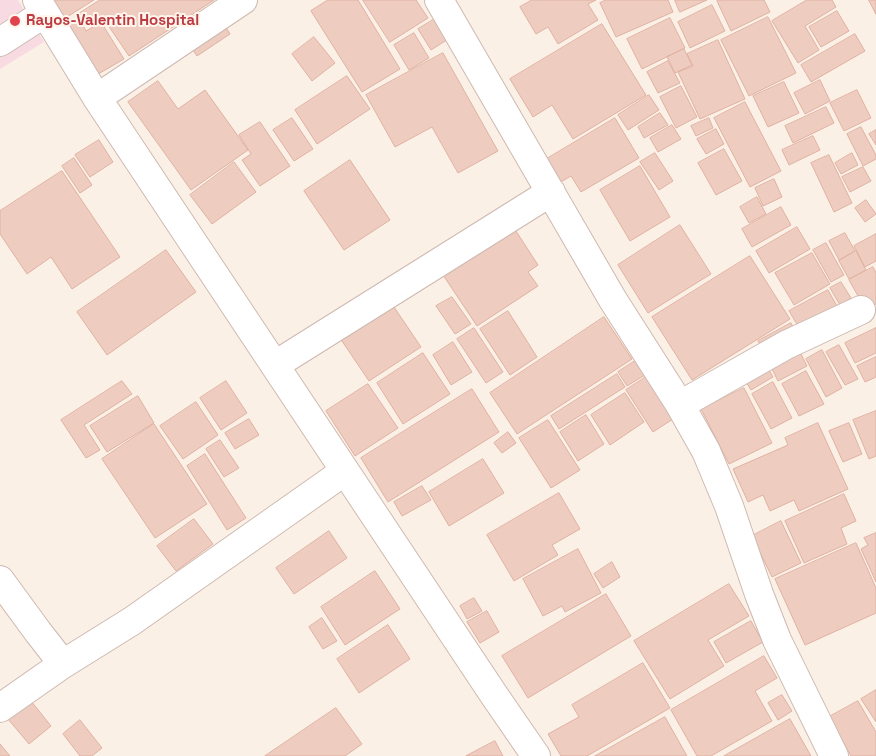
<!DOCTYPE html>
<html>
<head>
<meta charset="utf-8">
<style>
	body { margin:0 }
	canvas { display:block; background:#fbf0e6 }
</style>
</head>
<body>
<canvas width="876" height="756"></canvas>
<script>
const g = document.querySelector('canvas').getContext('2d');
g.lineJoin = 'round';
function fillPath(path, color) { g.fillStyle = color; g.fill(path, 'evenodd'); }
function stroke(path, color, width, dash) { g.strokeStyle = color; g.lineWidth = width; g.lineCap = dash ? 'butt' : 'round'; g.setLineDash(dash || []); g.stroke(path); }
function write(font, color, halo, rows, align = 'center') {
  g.font = font + ' "Space Grotesk",sans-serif'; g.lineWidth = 4; g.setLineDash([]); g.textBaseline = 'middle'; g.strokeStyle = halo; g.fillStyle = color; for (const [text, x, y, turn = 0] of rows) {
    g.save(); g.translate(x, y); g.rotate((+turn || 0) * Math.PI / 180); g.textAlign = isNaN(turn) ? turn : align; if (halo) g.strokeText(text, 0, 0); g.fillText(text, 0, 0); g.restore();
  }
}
fillPath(new Path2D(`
	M0 0H18L44 42 0 69Z`), '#f8dae2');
const building = new Path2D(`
	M49 0H94L62 20Z
	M100 0H214L129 56 101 15 87 25 80 13Z
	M328 0H358L400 69 362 92 311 11Z
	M363 0H416L428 18 390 42Z
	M532 0H596L588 4 598 20 558 44 548 27 536 34 520 7Z
	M606 0H668L673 12 616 37 600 3Z
	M675 0H707L680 12Z
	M719 0H764L770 12 731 31 717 1Z
	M807 0H832L836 7 805 26 819 50 798 63 772 21Z
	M869 0H876V14Z
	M712 5 725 31 690 48 678 22Z
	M837 11 849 31 821 47 809 27Z
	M440 16 453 36 431 50 418 29Z
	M768 17 796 73 749 96 721 40Z
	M79 18 86 31 101 22 124 59 93 77 63 28Z
	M670 18 685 48 642 69 627 39Z
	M222 21 230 34 197 56 188 43Z
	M602 24 646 95 573 139 552 105 533 117 510 79Z
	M414 33 429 58 409 70 394 45Z
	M855 34 865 51 811 82 801 65Z
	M314 37 335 63 312 81 292 54Z
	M718 40 745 99 700 119 678 72 693 66 687 54Z
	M684 49 692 65 675 73 667 57Z
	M443 53 498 151 458 173 432 127 395 147 366 95Z
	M668 61 680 83 658 93 647 72Z
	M347 76 370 109 317 144 295 110Z
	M820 80 830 101 805 114 794 93Z
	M158 81 178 109 205 90 248 150 191 190 128 102Z
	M784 82 799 113 768 127 753 96Z
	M681 86 697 117 676 128 660 97Z
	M857 90 871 118 844 131 830 103Z
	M649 95 659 110 628 130 618 115Z
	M745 102 781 171 750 187 714 118Z
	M826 107 834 123 793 143 785 126Z
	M660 113 668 125 644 138 638 127Z
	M292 118 313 149 294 161 273 130Z
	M615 118 639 158 581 192 571 176 559 183 545 160Z
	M709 118 713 128 696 136 691 126Z
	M260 122 290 166 260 186 242 160 251 154 239 135Z
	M672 125 681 139 658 152 650 138Z
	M861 127 876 155V159L863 166 847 134Z
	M716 129 724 144 706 154 697 139Z
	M876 130V145L869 134Z
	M813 136 820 150 789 165 782 150Z
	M99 140 113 162 90 177 75 155Z
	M724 149 742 181 716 195 698 163Z
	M655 153 673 181 659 190 640 162Z
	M852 153 858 165 841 174 835 163Z
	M829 155 852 203 834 212 811 163Z
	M74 158 92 185 80 193 62 166Z
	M350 160 390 220 344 250 304 191Z
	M234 162 256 192 212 224 190 195Z
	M640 166 670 217 630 241 600 190Z
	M863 167 871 181 850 192 842 177Z
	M62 171 120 257 72 289 51 257 27 274 0 234V211Z
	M774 179 782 197 763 206 755 188Z
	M757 197 766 214 749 223 740 207Z
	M866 200 876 214 865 222 855 208Z
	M781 207 791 225 752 247 742 229Z
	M680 225 711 274 648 313 618 265Z
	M797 227 810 249 769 273 756 251Z
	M514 228 538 265 528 272 538 286 477 326 443 275Z
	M845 233 855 251 839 260 829 241Z
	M876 234V261L865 267 854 246Z
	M826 243 844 275 831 282 813 250Z
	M166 250 196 292 107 355 77 312Z
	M856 251 866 270 849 279 839 261Z
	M812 253 830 284 794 305 775 273Z
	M750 256 790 319 692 380 652 317Z
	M873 267 876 273V304L866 310 849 280Z
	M841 282 851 298 840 305 830 288Z
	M828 290 837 306 812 319 801 331 789 311Z
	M452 297 471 324 455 334 436 306Z
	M394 307 421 347 369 381 342 341Z
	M508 311 537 357 510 375 480 329Z
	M604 317 632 359 517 434 490 393Z
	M791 323 797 335 765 352 758 341Z
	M474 328 503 372 486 383 457 339Z
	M876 328V353L855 363 845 343Z
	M453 342 472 372 451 385 433 355Z
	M839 345 858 379 845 385 826 352Z
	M797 346 807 366 778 381 768 361Z
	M822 350 842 388 826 397 806 359Z
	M423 353 450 394 403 424 377 383Z
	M876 357V377L865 382 857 366Z
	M635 361 645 375 627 386 618 372Z
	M765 363 773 377 751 390 743 377Z
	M806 371 824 404 799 416 782 384Z
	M617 374 625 387 559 429 551 416Z
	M646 377 673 419 653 432 626 390Z
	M122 381 132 394 84 425 100 450 86 458 61 420Z
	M226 381 247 413 221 430 200 398Z
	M773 382 792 418 771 429 752 394Z
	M368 384 398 428 355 456 326 411Z
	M744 388 772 443 729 464 701 409Z
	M472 389 499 432 388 502 361 458Z
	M625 393 644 422 610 445 591 415Z
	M138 396 154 423 107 452 90 426Z
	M196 402 218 435 183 459 160 426Z
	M876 411V456L869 459 853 420Z
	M586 415 604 444 578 461 560 432Z
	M249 419 259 435 235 449 225 433Z
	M548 420 580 470 551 488 519 438Z
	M818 423 848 489 799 511 794 500 770 511 763 495 748 502 733 469 788 445 785 438Z
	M849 423 862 454 843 462 829 431Z
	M154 424 207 504 155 538 102 459Z
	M508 432 516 443 502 453 494 443Z
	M220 440 239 468 224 477 206 449Z
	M205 454 246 518 227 530 187 466Z
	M483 459 504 493 449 526 429 492Z
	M422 486 431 500 402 516 394 502Z
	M559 493 580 529 552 545 558 555 514 581 487 535Z
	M844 494 856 521 841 528 847 544 804 563 785 521Z
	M194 519 213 544 176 571 157 546Z
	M781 521 801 563 772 577 752 536Z
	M329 531 347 558 294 594 276 568Z
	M876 533V582L861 549 868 545 864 538Z
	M856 543 876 588V613L805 645 775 579Z
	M578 549 601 593 565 612 562 606 543 616 523 579Z
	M612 562 620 577 603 588 594 574Z
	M375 571 400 609 345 645 321 607Z
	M729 584 749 616 708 640 724 666 670 699 634 641Z
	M606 594 631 636 528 698 502 656Z
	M474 598 482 611 467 619 460 606Z
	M487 611 499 632 480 643 467 622Z
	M322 618 337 641 323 649 309 627Z
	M751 621 763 642 726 663 714 642Z
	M388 625 410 659 359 693 337 659Z
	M764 656 777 678 755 691 772 721 711 756H697L671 710Z
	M643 663 670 708 587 756H561L548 734 579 717 572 705Z
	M876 690V722L861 699Z
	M782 695 792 711 778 720 768 703Z
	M31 701 51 726 29 744 8 719Z
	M858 701 876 732V756H851L829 717Z
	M336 708 362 744 345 756H265Z
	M665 717 687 756H595Z
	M790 719 811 756H724Z
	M80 720 102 748 92 756H80L63 734Z
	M495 741 503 756H466Z
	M0 744 10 756H0Z`);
fillPath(building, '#eeccc0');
stroke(building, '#e0b1a1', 1);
const minor = new Path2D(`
	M37 0 97 98 494 695 536 756
	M439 0 613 300 680 405 706 451 729 506 759 594 777 640 834 756
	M0 42 45 13
	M97 98 243 0
	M275 365 551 192
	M680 405 786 345 861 310
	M0 580 38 632 63 664 132 621 345 471
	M0 708 63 664`);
stroke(minor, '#ceb9b0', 30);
stroke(minor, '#fff', 28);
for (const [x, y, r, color] of [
	[15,21,6,"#e0444e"]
]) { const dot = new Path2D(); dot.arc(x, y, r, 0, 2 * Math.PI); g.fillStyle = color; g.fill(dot); stroke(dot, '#fef5ec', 2); }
write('bold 15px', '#be3a42', '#fef5ec', [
	["Rayos-Valentin Hospital",26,21]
], 'left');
</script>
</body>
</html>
